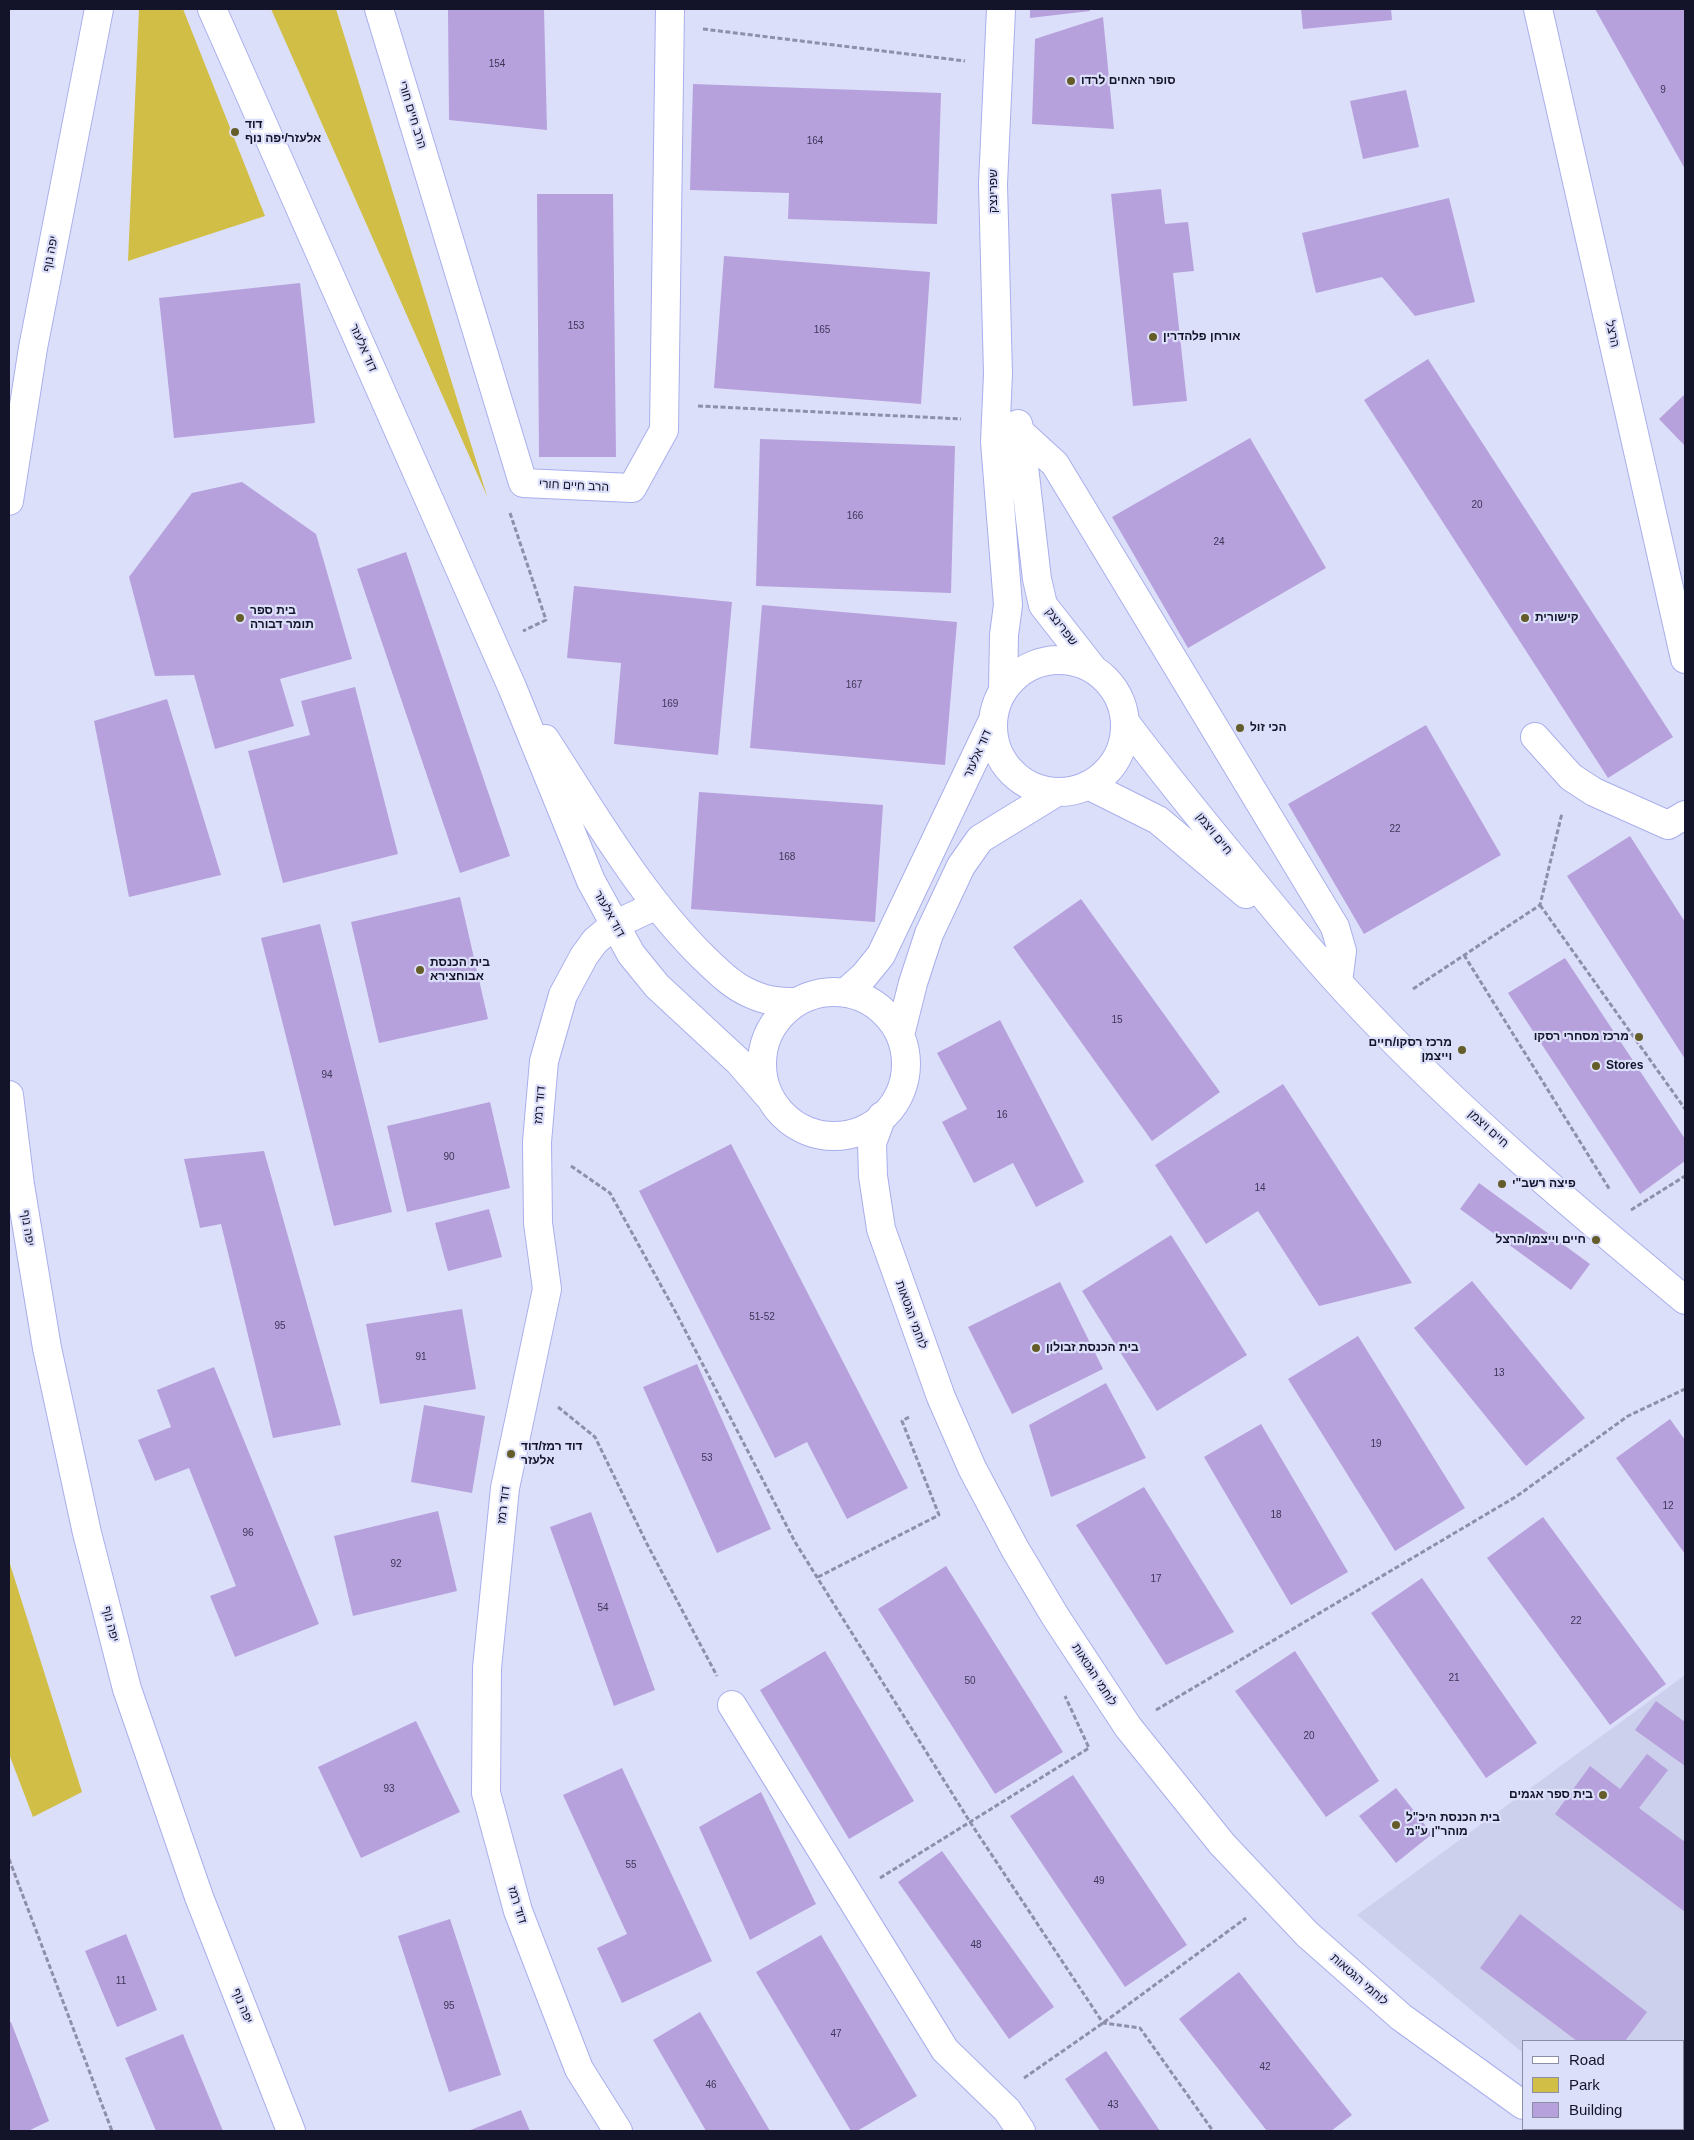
<!DOCTYPE html>
<html>
<head>
<meta charset="utf-8">
<style>
	body { margin:0 }
	#map { position:relative; width:1694px; height:2140px; overflow:hidden; background:#dcdff9; font-family:Helvetica,sans-serif }
	canvas { display:block }
	.frame { position:absolute; inset:0; border:10px solid #13132a; pointer-events:none }
	.legend { position:absolute; left:1522px; top:2040px; width:162px; height:90px; box-sizing:border-box; background:#dcdff9; border:1px solid #8c8da6; margin:0; padding:6px 9px; list-style:none; font-size:15px; color:#13132a }
	.legend li { display:flex; align-items:center; gap:10px; height:25px }
	.legend b { width:25px; border:1px solid #8c8da6 }
</style>
</head>
<body>
<div id="map">
<canvas width="1694" height="2140"></canvas>
<div class="frame"></div>
<ul class="legend">
<li><b style="height:6px;background:#fff"></b>Road</li>
<li><b style="height:14px;background:#d0be47"></b>Park</li>
<li><b style="height:14px;background:#b6a1dd"></b>Building</li>
</ul>
</div>
<script>
const g = document.querySelector('canvas').getContext('2d');
g.lineJoin = 'round';
function fillPath(path, color) { g.fillStyle = color; g.fill(path, 'evenodd'); }
function stroke(path, color, width, dash) { g.strokeStyle = color; g.lineWidth = width; g.lineCap = dash ? 'butt' : 'round'; g.setLineDash(dash || []); g.stroke(path); }
function write(font, color, halo, rows, align = 'center') {
  g.font = font + ' Helvetica,Heebo,sans-serif'; g.lineWidth = 4.5; g.setLineDash([]); g.textBaseline = 'middle'; g.strokeStyle = halo; g.fillStyle = color; for (const [text, x, y, turn = 0] of rows) {
    g.save(); g.translate(x, y); g.rotate((+turn || 0) * Math.PI / 180); g.textAlign = isNaN(turn) ? turn : align; if (halo) g.strokeText(text, 0, 0); g.fillText(text, 0, 0); g.restore();
  }
}
fillPath(new Path2D(`
	M1685 1675V2131H1637L1633 2129H1683V2041H1523V2053L1357 1915Z`), '#cdd0ec');
fillPath(new Path2D(`
	M139 9H183L265 216 128 261Z
	M271 9H336L487 496Z
	M9 1561 82 1792 33 1817 9 1754Z`), '#d0be47');
fillPath(new Path2D(`
	M448 9H544L547 130 449 120Z
	M1030 9H1089L1090 11 1030 18Z
	M1301 9H1391L1392 20 1303 29Z
	M1595 9H1685V169Z
	M1103 17 1114 129 1032 124 1035 39Z
	M693 84 941 93 937 224 788 219 789 193 690 190Z
	M1406 90 1419 147 1363 159 1350 101Z
	M1161 189 1165 224 1188 222 1194 271 1173 273 1187 401 1133 406 1111 194Z
	M537 194H613L616 457H539Z
	M1449 198 1475 302 1415 316 1382 277 1316 293 1302 233Z
	M724 256 930 272 921 404 714 388Z
	M300 283 315 423 174 438 159 298Z
	M1428 359 1673 737 1608 778 1364 400Z
	M1685 394V446L1659 419Z
	M1250 438 1326 568 1188 648 1112 517Z
	M760 439 955 446 951 593 756 586Z
	M242 482 316 534 352 659 280 679 294 726 215 749 194 675 155 676 129 577 192 493Z
	M406 552 510 856 460 873 357 569Z
	M574 586 732 602 718 755 614 744 621 663 567 658Z
	M762 605 957 622 945 765 750 748Z
	M355 687 398 854 283 883 248 751 310 735 301 701Z
	M167 699 221 875 129 897 94 721Z
	M1426 725 1501 855 1364 934 1288 804Z
	M699 792 883 805 875 922 691 909Z
	M1630 836 1685 922V1059L1567 876Z
	M460 897 488 1019 379 1043 351 922Z
	M1081 899 1220 1092 1152 1141 1013 947Z
	M320 924 392 1212 334 1226 261 938Z
	M1565 958 1685 1139V1161L1640 1194 1508 993Z
	M1000 1020 1084 1182 1036 1207 1013 1163 974 1183 942 1122 967 1109 937 1053Z
	M1283 1084 1412 1283 1319 1306 1258 1211 1206 1244 1155 1165Z
	M490 1102 510 1188 407 1212 387 1126Z
	M731 1144 908 1488 847 1519 807 1442 775 1458 639 1191Z
	M264 1151 341 1425 273 1438 221 1224 200 1228 184 1159Z
	M1479 1183 1590 1264 1571 1290 1460 1209Z
	M489 1209 502 1257 448 1271 435 1223Z
	M1171 1235 1247 1355 1157 1411 1082 1291Z
	M1472 1281 1585 1418 1526 1466 1414 1328Z
	M1060 1282 1103 1369 1012 1414 968 1327Z
	M462 1309 476 1389 380 1404 366 1324Z
	M1358 1336 1465 1508 1395 1551 1288 1379Z
	M697 1364 771 1529 717 1553 643 1387Z
	M214 1367 319 1624 235 1657 210 1596 236 1586 189 1468 155 1481 138 1440 171 1427 157 1390Z
	M1106 1383 1146 1458 1051 1497 1029 1425Z
	M424 1405 485 1416 472 1493 411 1482Z
	M1670 1419 1685 1440V1554L1616 1458Z
	M1261 1424 1348 1572 1291 1605 1204 1457Z
	M1144 1487 1234 1632 1166 1665 1076 1525Z
	M438 1511 457 1591 353 1616 334 1536Z
	M591 1512 655 1690 614 1706 550 1527Z
	M1543 1517 1666 1684 1610 1725 1487 1558Z
	M946 1566 1063 1752 995 1794 878 1609Z
	M1422 1578 1537 1743 1486 1778 1371 1613Z
	M825 1651 914 1801 849 1839 760 1690Z
	M1295 1651 1379 1781 1326 1817 1235 1691Z
	M1656 1701 1685 1722V1766L1635 1730Z
	M416 1721 460 1812 361 1858 318 1767Z
	M1647 1754 1668 1770 1639 1808 1685 1842V1912L1555 1814 1590 1766 1620 1789Z
	M622 1768 712 1961 622 2003 597 1948 627 1934 563 1795Z
	M1073 1775 1187 1945 1125 1987 1010 1816Z
	M1396 1788 1432 1834 1396 1863 1359 1816Z
	M761 1792 816 1904 750 1940 699 1827Z
	M942 1851 1054 2007 1009 2039 898 1882Z
	M1520 1914 1647 2012 1625 2041H1577L1480 1968Z
	M450 1919 501 2075 449 2092 398 1936Z
	M126 1934 157 2010 117 2027 85 1951Z
	M821 1935 917 2096 857 2131H851L756 1972Z
	M1239 1972 1352 2115 1331 2131H1267L1179 2019Z
	M700 2012 770 2131H706L653 2040Z
	M11 2022 49 2121 28 2131H9V2023Z
	M183 2034 223 2131H156L125 2058Z
	M1106 2051 1160 2131H1100L1065 2079Z
	M521 2110 530 2131H468Z`), '#b6a1dd');
const minor = new Path2D(`
	M212 9 512 687 591 881 631 954 657 986 739 1062 771 1099
	M379 9 523 483 632 488 664 430 670 9
	M1001 9 993 184 998 374 995 442 1008 605 1004 635 1003 689
	M1538 9 1685 659
	M1018 424 1020 432 1037 579 1043 605 1094 670
	M1020 432 1055 464 1335 927 1342 951 1338 982
	M9 501 33 348 99 9
	M993 726a66 66 0 1 1 132 0a66 66 0 1 1-132 0Z
	M1125 722C1162 771 1200 818 1239 865 1279 914 1319 963 1363 1009 1462 1114 1574 1208 1685 1300
	M1535 737 1571 777 1594 792 1668 825 1685 815
	M545 739C594 814 640 895 704 958 718 971 731 985 749 993 766 1001 778 1002 797 1002
	M1088 785 1158 820 1246 894
	M762 1064a72 72 0 1 1 144 0a72 72 0 1 1-144 0Z
	M845 993 864 976 881 955 992 722
	M900 1035 913 983 929 934 961 866 980 839 1055 793
	M9 1095 20 1185 47 1348 87 1533 127 1689 199 1897 291 2131
	M882 1116 872 1143 873 1176 881 1229 941 1397 972 1468 1015 1549 1055 1616 1128 1727 1222 1844 1307 1934 1401 2017 1523 2105
	M732 1705 945 2050 1007 2110 1021 2131
	M1558 2129 1562 2131
	M618 2131 579 2069 518 1911 486 1793 487 1668 505 1488 547 1289 538 1223 537 1142 544 1061 563 995 584 956 595 941 614 925 657 905`);
stroke(minor, '#a9afec', 30);
stroke(new Path2D(`
	M703 29 965 61
	M698 406 961 419
	M510 513 546 620 523 631
	M1540 905 1685 1109
	M1464 955 1610 1190
	M1413 989 1540 905 1562 813
	M571 1166 610 1193 674 1309 795 1542 970 1822 1103 2023 1140 2028 1213 2131
	M1631 1210 1685 1176
	M558 1407 595 1437 647 1544 717 1676
	M818 1577 939 1515 902 1421 911 1416
	M1156 1710 1517 1496 1628 1416 1685 1389
	M9 1859 112 2131
	M880 1878 1089 1748 1065 1696
	M1024 2078 1103 2023 1246 1918`), '#8e8fa8', 3, [5, 2.5]);
stroke(minor, '#fff', 28);
for (const [x, y, r, color] of [
	[1071,81,5,"#645c29"],
	[235,132,5,"#645c29"],
	[1153,337,5,"#645c29"],
	[240,618,5,"#645c29"],
	[1525,618,5,"#645c29"],
	[1240,728,5,"#645c29"],
	[420,970,5,"#645c29"],
	[1639,1037,5,"#645c29"],
	[1462,1050,5,"#645c29"],
	[1596,1066,5,"#645c29"],
	[1502,1184,5,"#645c29"],
	[1596,1240,5,"#645c29"],
	[1036,1348,5,"#645c29"],
	[511,1454,5,"#645c29"],
	[1603,1795,5,"#645c29"],
	[1396,1825,5,"#645c29"]
]) { const dot = new Path2D(); dot.arc(x, y, r, 0, 2 * Math.PI); g.fillStyle = color; g.fill(dot); stroke(dot, '#dcdff9', 2); }
write('10px', '#3c3657', null, [
	["154",497,64],
	["9",1663,90],
	["164",815,141],
	["153",576,326],
	["165",822,330],
	["20",1477,505],
	["166",855,516],
	["24",1219,542],
	["167",854,685],
	["169",670,704],
	["22",1395,829],
	["168",787,857],
	["15",1117,1020],
	["94",327,1075],
	["16",1002,1115],
	["90",449,1157],
	["14",1260,1188],
	["51-52",762,1317],
	["95",280,1326],
	["91",421,1357],
	["13",1499,1373],
	["19",1376,1444],
	["53",707,1458],
	["12",1668,1506],
	["18",1276,1515],
	["96",248,1533],
	["92",396,1564],
	["17",1156,1579],
	["54",603,1608],
	["22",1576,1621],
	["21",1454,1678],
	["50",970,1681],
	["20",1309,1736],
	["93",389,1789],
	["55",631,1865],
	["49",1099,1881],
	["48",976,1945],
	["11",121,1981],
	["95",449,2006],
	["47",836,2034],
	["42",1265,2067],
	["46",711,2085],
	["43",1113,2105]
]);
write('bold 12px', '#13132a', '#dcdff9', [
	["סופר האחים לרדו",1081,81],
	["דוד",245,125],
	["אלעזר/יפה נוף",245,139],
	["אורחן פלהדרין",1163,337],
	["בית ספר",250,611],
	["תומר דבורה",250,625],
	["קישורית",1535,618],
	["הכי זול",1250,728],
	["בית הכנסת",430,963],
	["אבוחצירא",430,977],
	["מרכז מסחרי רסקו",1629,1037,"right"],
	["מרכז רסקו/חיים",1452,1043,"right"],
	["וייצמן",1452,1057,"right"],
	["Stores",1606,1066],
	["פיצה רשב\"י",1512,1184],
	["חיים וייצמן/הרצל",1586,1240,"right"],
	["בית הכנסת זבולון",1046,1348],
	["דוד רמז/דוד",521,1447],
	["אלעזר",521,1461],
	["בית ספר אגמים",1593,1795,"right"],
	["בית הכנסת היכ\"ל",1406,1818],
	["מוהר\"ן ע\"מ",1406,1832]
], 'left');
write('12px', '#13132a', '#dcdff9', [
	["הרב חיים חורי",412,115,73],
	["שפרינצק",994,191,-90],
	["יפה נוף",51,254,-79],
	["הרצל",1612,334,77],
	["דוד אלעזר",363,348,66],
	["הרב חיים חורי",574,486,3],
	["שפרינצק",1061,627,52],
	["דוד אלעזר",978,754,-66],
	["חיים ויצמן",1214,834,51],
	["דוד אלעזר",609,914,61],
	["דוד רמז",540,1105,-85],
	["חיים ויצמן",1488,1129,42],
	["יפה נוף",27,1228,81],
	["לוחמי הגטאות",911,1315,70],
	["דוד רמז",504,1505,-83],
	["יפה נוף",110,1624,76],
	["לוחמי הגטאות",1094,1675,57],
	["דוד רמז",517,1905,73],
	["לוחמי הגטאות",1359,1980,41],
	["יפה נוף",242,2006,68]
]);
</script>
</body>
</html>
